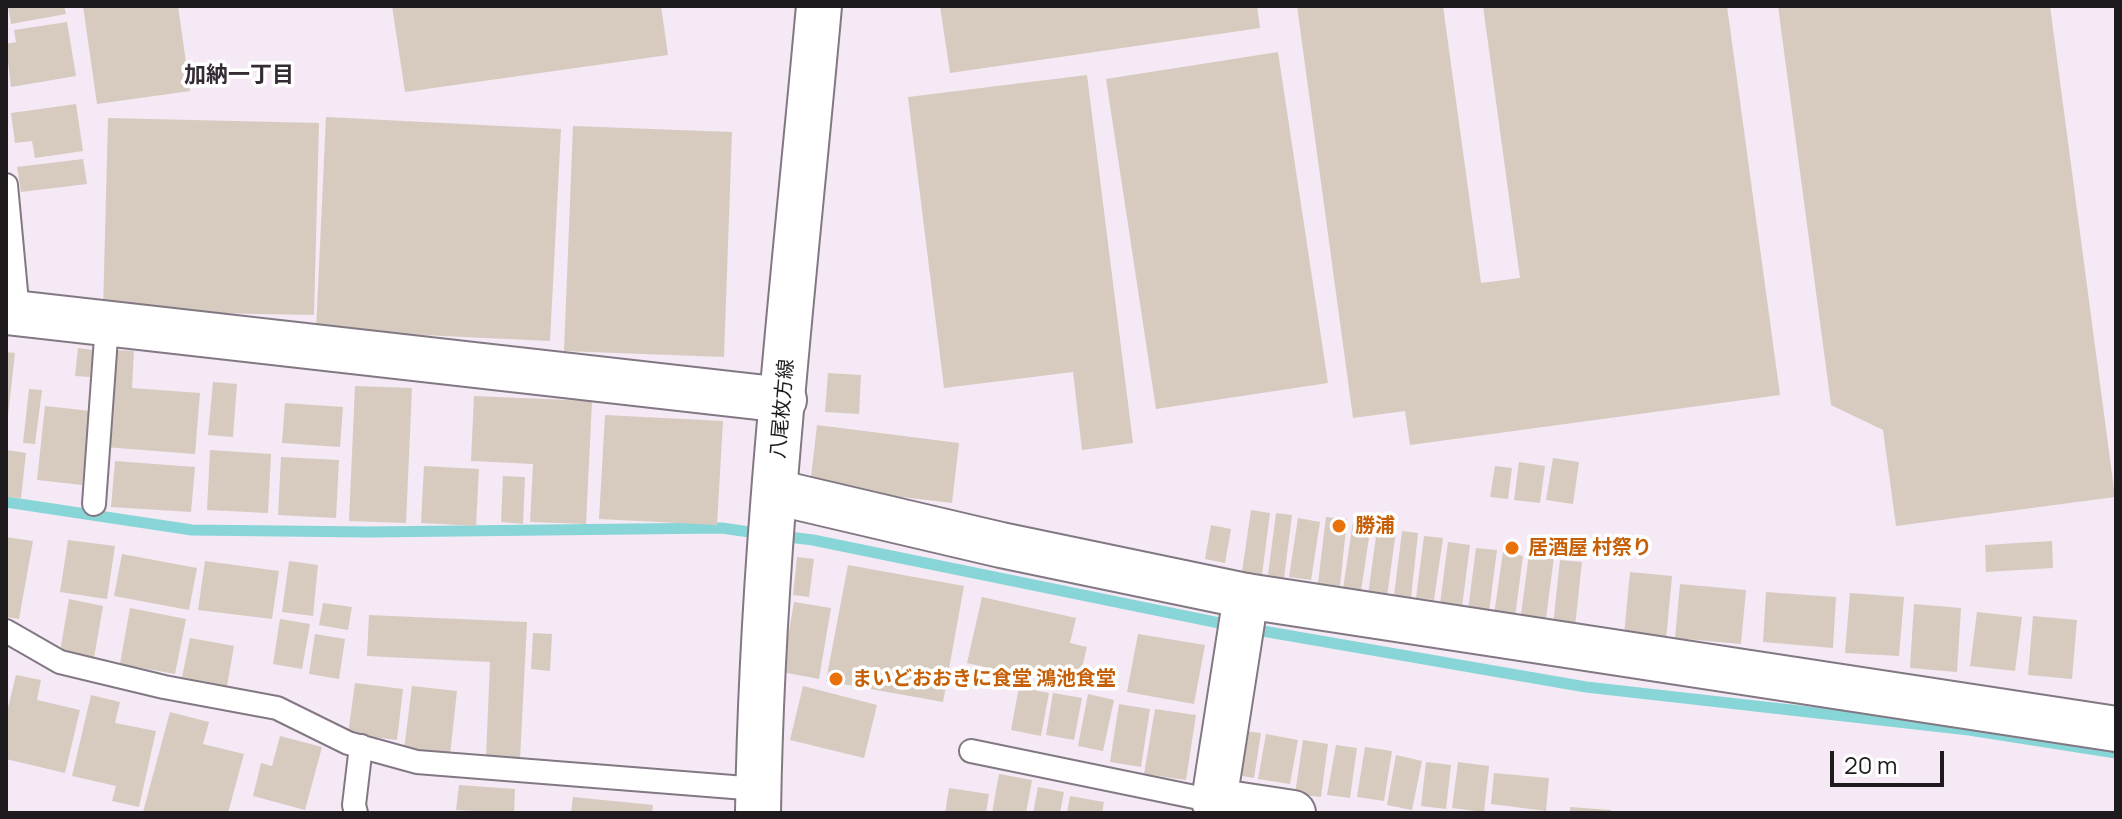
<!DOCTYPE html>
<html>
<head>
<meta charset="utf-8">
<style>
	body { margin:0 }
	#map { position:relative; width:2122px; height:819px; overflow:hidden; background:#f4e9f5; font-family:Manrope,sans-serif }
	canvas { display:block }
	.frame { position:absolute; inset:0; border:8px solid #1e1a1e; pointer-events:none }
	.scale { position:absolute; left:1830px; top:751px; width:114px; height:36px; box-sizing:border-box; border:4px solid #1e1a1e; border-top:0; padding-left:10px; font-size:24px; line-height:28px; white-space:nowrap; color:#1e1a1e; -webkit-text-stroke:6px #fff; paint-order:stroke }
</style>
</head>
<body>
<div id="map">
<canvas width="2122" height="819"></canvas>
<div class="frame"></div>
<div class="scale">20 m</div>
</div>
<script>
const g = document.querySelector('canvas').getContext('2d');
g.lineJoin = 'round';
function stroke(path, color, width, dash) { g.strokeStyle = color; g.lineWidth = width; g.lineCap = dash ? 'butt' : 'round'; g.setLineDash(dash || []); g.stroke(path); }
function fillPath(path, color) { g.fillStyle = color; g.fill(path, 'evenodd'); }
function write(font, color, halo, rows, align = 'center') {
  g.font = font + ' Manrope,"Noto Sans JP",sans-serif'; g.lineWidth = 7; g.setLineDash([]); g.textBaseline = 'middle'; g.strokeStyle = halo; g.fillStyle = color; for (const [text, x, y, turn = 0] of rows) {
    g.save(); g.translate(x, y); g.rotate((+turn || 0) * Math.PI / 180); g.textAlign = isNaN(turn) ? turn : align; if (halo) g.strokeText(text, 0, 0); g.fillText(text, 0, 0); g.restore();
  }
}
stroke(new Path2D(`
	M6 502 192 530 369 532 722 528 763 534
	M780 536 813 540 1234 626
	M1251 629 1586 687 1969 730 2116 753`), '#88d5d7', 11);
fillPath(new Path2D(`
	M8 6H64L66 14 11 24Z
	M83 6H178L190 91 97 104Z
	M392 6H661L668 55 405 92Z
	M940 6H1257L1260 28 950 73Z
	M1297 6H1443L1481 283 1520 278 1483 6H1727L1780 395 1410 445 1405 411 1353 418Z
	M1778 6H2050L2115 497 1896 526 1883 430 1831 405Z
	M67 22 76 76 11 87 6 44 16 42 14 30Z
	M1278 52 1328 383 1156 409 1106 79Z
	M1087 75 1133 443 1082 450 1073 372 944 388 908 97Z
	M76 104 83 151 35 158 32 141 15 143 11 113Z
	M326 117 561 129 550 341 316 330Z
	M108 118 319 123 314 315 103 311Z
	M573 126 732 132 724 357 564 351Z
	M83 159 87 184 21 192 17 167Z
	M78 348 93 350 90 377 75 376Z
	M112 350 134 351 132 388 200 393 195 454 104 447Z
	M6 352 15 353 8 416H6Z
	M828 373 861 375 859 414 825 412Z
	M213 382 237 384 233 437 208 435Z
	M355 386 412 388 406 523 349 521Z
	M29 389 42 390 35 444 23 443Z
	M474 396 592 401 586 524 530 522 533 464 471 461Z
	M285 403 343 407 340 447 282 443Z
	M45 406 91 411 82 485 37 480Z
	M605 415 723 421 717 525 599 519Z
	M817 425 959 443 952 503 810 486Z
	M6 450 26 453 21 498 6 497Z
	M210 450 271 454 268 513 207 510Z
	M281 457 339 460 336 518 278 515Z
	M1553 458 1579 462 1573 504 1546 500Z
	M115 461 195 467 191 512 111 507Z
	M1519 462 1545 466 1540 503 1514 500Z
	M424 466 479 469 476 526 421 523Z
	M1495 466 1512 468 1508 499 1490 497Z
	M503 476 525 477 523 524 501 522Z
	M1251 510 1270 513 1262 575 1242 572Z
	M1276 513 1292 515 1284 578 1268 575Z
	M1326 517 1347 519 1340 586 1318 583Z
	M1298 518 1320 522 1311 580 1289 577Z
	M1353 522 1371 524 1361 591 1343 589Z
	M1211 525 1231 529 1225 563 1205 559Z
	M1377 529 1396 531 1387 597 1368 595Z
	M1402 531 1418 533 1411 598 1394 596Z
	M1424 536 1443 538 1434 600 1416 598Z
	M6 537 33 541 19 619 6 617Z
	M68 540 115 546 107 599 60 592Z
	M2052 541 2053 568 1986 572 1985 545Z
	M1448 542 1470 545 1462 607 1440 604Z
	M1476 548 1497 550 1489 612 1468 610Z
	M1503 552 1523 556 1515 617 1494 615Z
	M122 554 197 568 189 610 114 596Z
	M1529 554 1554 557 1545 626 1520 622Z
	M797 557 814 559 809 597 793 595Z
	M1560 560 1582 562 1575 627 1553 625Z
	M205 561 279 571 272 619 198 610Z
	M289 561 318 565 313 616 282 612Z
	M848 565 964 586 943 702 826 681Z
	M1630 572 1672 576 1666 639 1624 635Z
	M1680 584 1746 590 1741 644 1675 638Z
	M1766 592 1836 597 1833 648 1763 642Z
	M1850 593 1904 597 1899 656 1845 653Z
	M982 597 1076 618 1070 643 1087 647 1077 688 967 663Z
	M69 599 103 606 94 658 60 652Z
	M794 602 831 608 819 679 782 672Z
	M323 603 352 607 348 630 319 625Z
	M1914 604 1961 608 1957 672 1910 668Z
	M130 608 186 619 175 674 120 664Z
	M1977 612 2022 617 2015 671 1970 666Z
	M369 615 527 622 520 759 486 757 490 662 367 656Z
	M2033 616 2077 620 2072 679 2028 675Z
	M280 619 310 624 302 669 273 664Z
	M533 633 552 634 550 671 531 669Z
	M315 634 345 639 339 679 309 674Z
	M1138 634 1205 645 1194 704 1127 692Z
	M190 638 234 646 227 686 182 677Z
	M16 675 41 680 37 700 80 710 65 773 6 759V716Z
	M355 683 403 689 397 740 348 734Z
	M412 686 457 691 450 755 404 750Z
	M803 686 877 705 864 758 790 740Z
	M1019 687 1049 693 1041 736 1011 730Z
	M1053 693 1082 698 1074 740 1046 735Z
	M1088 694 1114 700 1103 751 1078 746Z
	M91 695 120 702 115 723 156 731 139 807 112 801 116 786 72 776Z
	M1119 704 1150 709 1141 767 1110 762Z
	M1155 709 1196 715 1186 780 1144 774Z
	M170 712 209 722 203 744 244 754 228 813 143 812Z
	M1236 730 1261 733 1254 778 1230 774Z
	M1266 734 1298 740 1290 784 1258 779Z
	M280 736 322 747 305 810 253 796 261 763 272 766Z
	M1303 740 1328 744 1321 797 1295 794Z
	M1336 745 1357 748 1350 798 1327 795Z
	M1365 747 1392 751 1384 801 1357 797Z
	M1396 755 1422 761 1412 810 1387 805Z
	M1426 762 1451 765 1446 809 1421 806Z
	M1458 762 1489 766 1484 812 1452 808Z
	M1494 773 1549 778 1546 811 1491 804Z
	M999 774 1032 780 1026 813H992Z
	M459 785 515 789 514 813 456 810Z
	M1038 787 1064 792 1060 813H1033Z
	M949 788 989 794 986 813H945Z
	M1070 796 1104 802 1102 813H1067Z
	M573 797 653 805 652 813H571Z
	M1570 807 1611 810V813H1570Z`), '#d7cbc0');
const service = new Path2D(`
	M6 185 18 313
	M94 504 107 324
	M6 631 60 662 164 687 277 708 348 743 417 762 758 789
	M971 751 1214 801
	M356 813 354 805 361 746`);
const minor = new Path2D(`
	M1246 596 1214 801 1293 813`);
const tertiary = new Path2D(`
	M6 312 784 400
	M775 492 1001 545 1246 596 2116 729`);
const primary = new Path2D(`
	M758 813C762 543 795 274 819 6`);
stroke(service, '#827883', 26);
stroke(minor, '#827883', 48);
stroke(tertiary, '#827883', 48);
stroke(primary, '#827883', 48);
stroke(service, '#fff', 22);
stroke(minor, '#fff', 44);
stroke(tertiary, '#fff', 44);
stroke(primary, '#fff', 44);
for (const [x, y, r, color] of [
	[1339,526,8,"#e8710a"],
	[1512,548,8,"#e8710a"],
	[836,679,8,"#e8710a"]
]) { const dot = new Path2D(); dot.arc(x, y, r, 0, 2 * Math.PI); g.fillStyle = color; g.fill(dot); stroke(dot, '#fff', 3); }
write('20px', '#1e1a1e', '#fff', [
	["八尾枚方線",783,409,-85]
]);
write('bold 20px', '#c56008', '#fff', [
	["勝浦",1355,526],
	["居酒屋 村祭り",1528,548],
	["まいどおおきに食堂 鴻池食堂",852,679]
], 'left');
write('bold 22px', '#342b35', '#fff', [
	["加納一丁目",239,76]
]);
</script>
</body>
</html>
